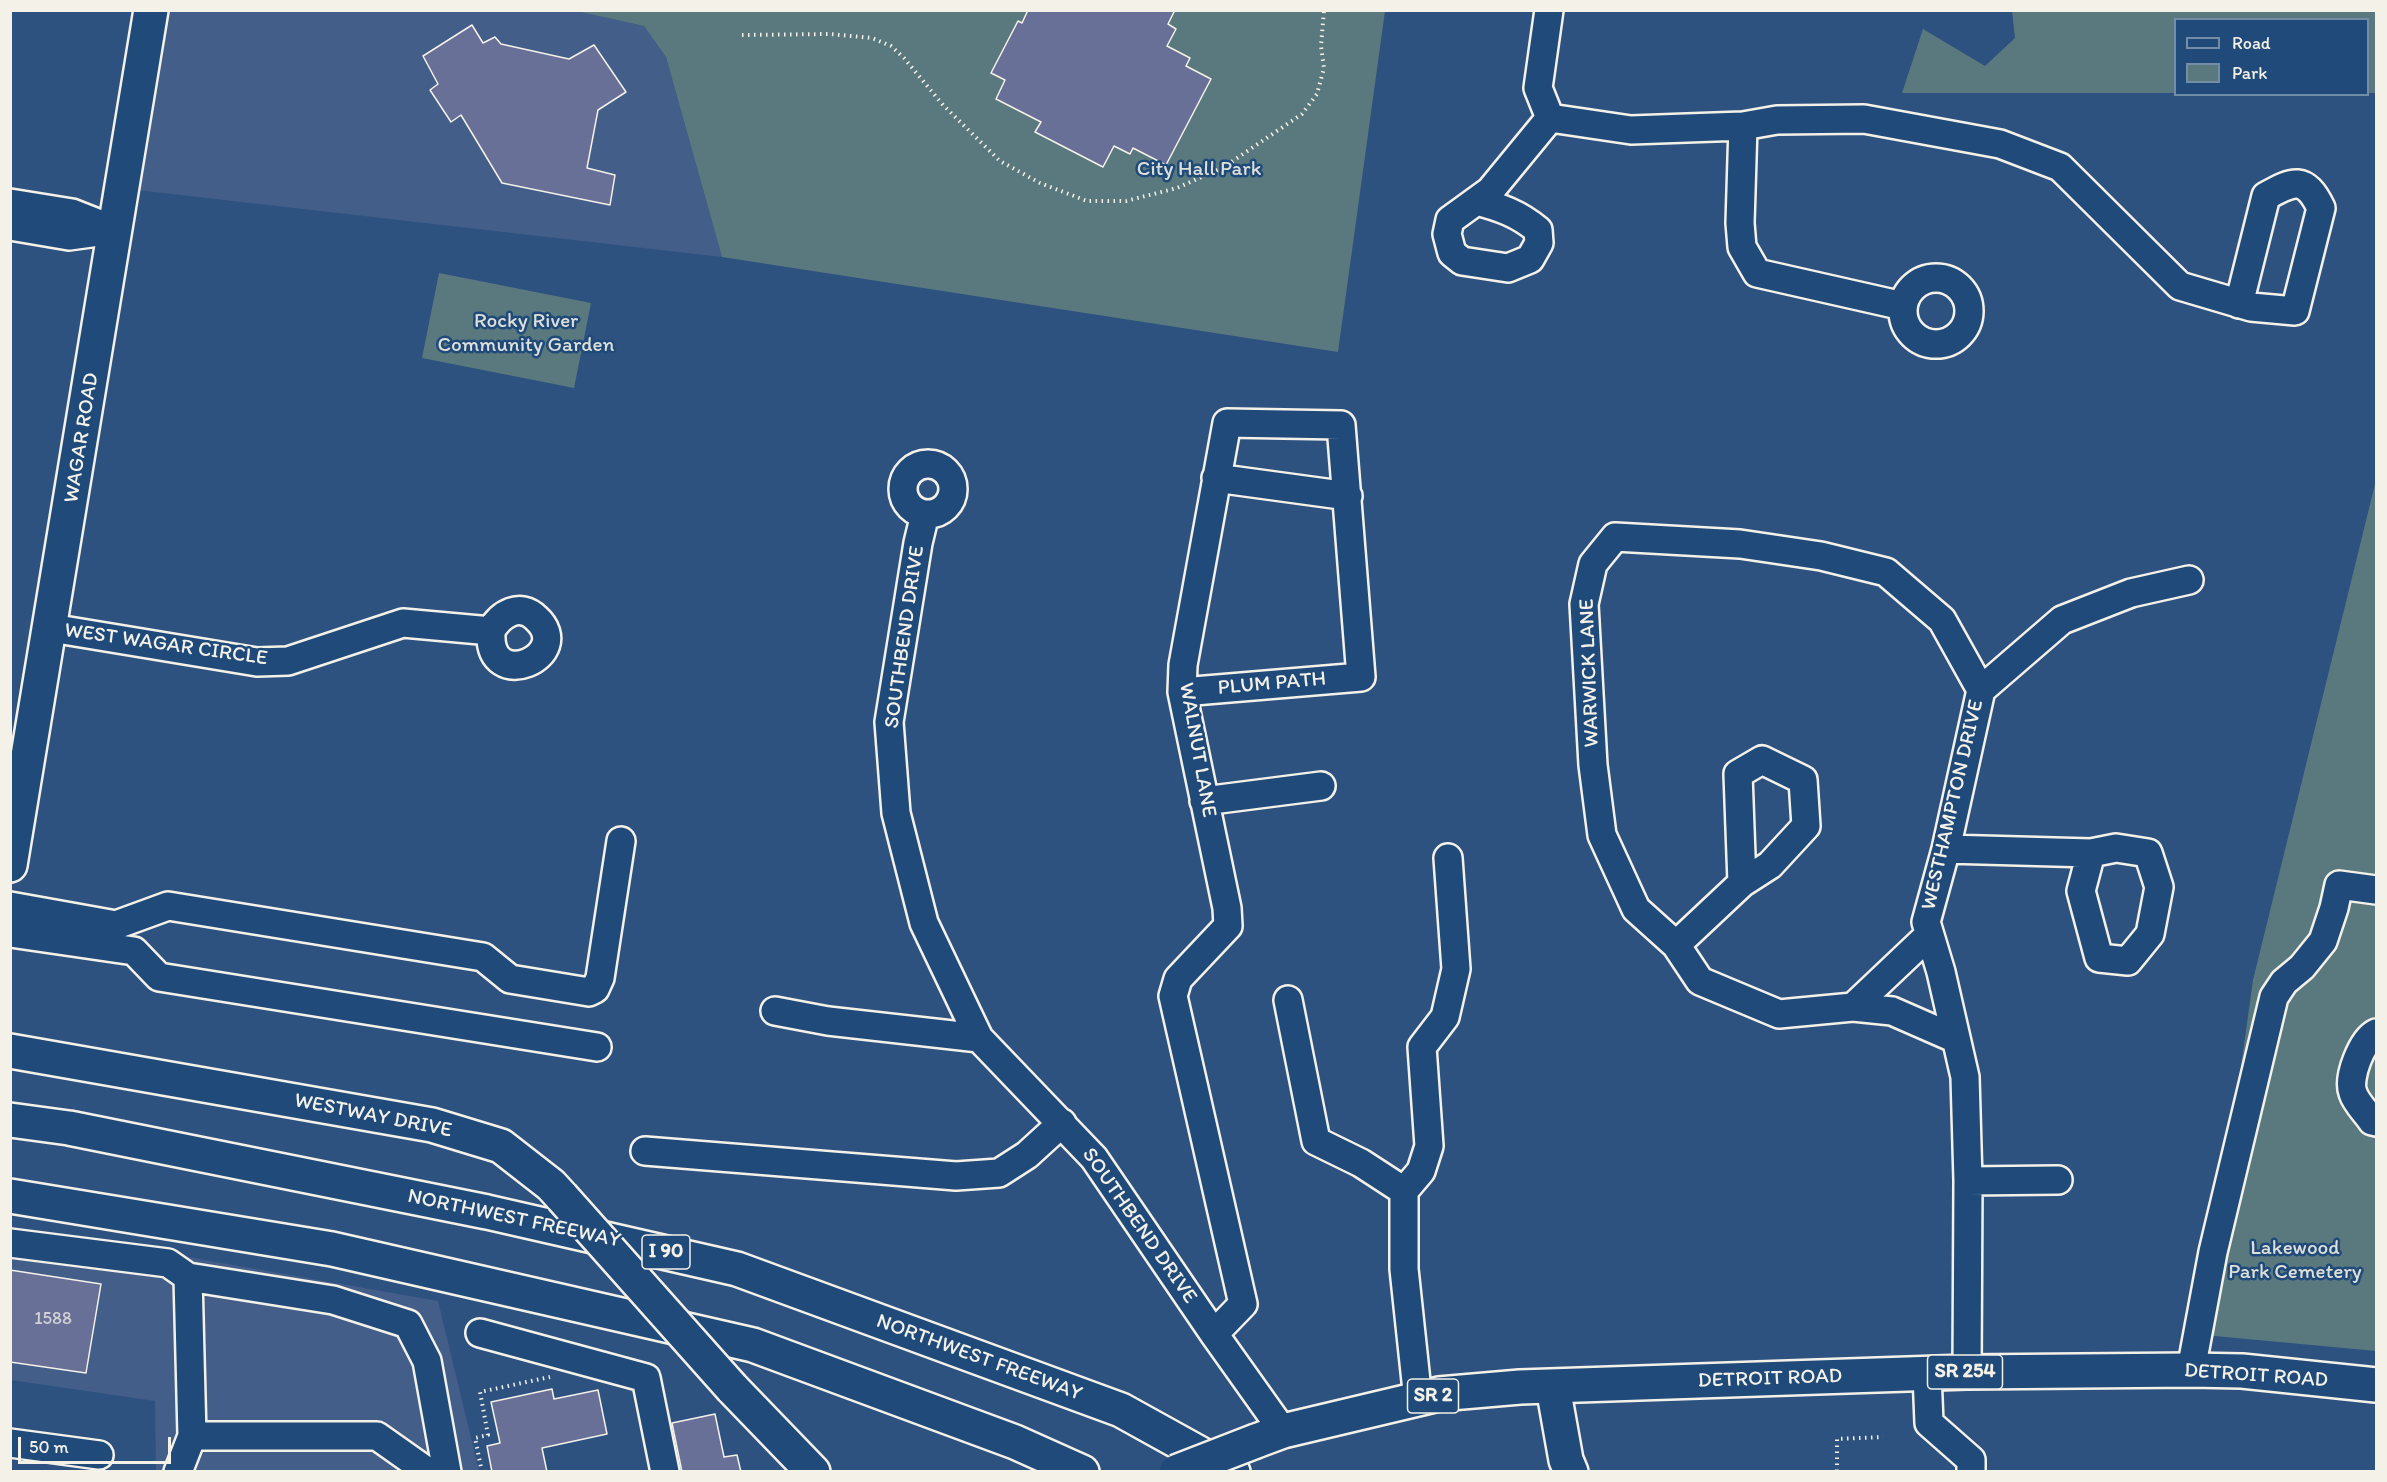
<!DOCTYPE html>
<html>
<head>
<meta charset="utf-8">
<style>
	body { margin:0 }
	#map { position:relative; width:2387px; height:1482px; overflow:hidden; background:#2e5280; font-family:Itim,sans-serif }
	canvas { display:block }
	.frame { position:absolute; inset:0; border:12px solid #f4f1e8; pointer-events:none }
	.legend { position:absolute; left:2174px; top:18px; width:195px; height:78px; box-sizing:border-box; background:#1f4a7a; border:2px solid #748da6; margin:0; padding:8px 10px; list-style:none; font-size:18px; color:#f4f1e8 }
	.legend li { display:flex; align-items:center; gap:12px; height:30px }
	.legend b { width:30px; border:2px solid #748da6 }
	.scale { position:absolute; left:18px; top:1437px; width:153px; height:27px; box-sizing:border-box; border:3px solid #f4f1e8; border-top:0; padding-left:8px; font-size:18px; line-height:21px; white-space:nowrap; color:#f4f1e8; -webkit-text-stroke:4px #1f4a7a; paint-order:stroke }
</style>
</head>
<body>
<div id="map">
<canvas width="2387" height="1482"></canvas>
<div class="frame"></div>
<ul class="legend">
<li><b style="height:8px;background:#1f4a7a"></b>Road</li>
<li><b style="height:16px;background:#59797e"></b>Park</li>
</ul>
<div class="scale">50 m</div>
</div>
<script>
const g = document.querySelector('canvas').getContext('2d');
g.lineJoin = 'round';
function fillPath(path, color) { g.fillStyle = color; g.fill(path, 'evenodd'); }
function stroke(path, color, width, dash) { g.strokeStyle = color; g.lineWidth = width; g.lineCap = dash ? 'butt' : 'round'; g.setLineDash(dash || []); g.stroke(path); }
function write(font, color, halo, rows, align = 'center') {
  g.font = font + ' Itim,sans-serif'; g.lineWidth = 5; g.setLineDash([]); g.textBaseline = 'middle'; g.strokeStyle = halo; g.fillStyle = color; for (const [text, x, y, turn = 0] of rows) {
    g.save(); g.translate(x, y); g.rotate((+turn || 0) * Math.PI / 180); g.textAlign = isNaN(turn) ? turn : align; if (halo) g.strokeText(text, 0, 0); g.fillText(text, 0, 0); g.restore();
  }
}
fillPath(new Path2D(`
	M167 11H576L644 26 666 57 722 257 137 190Z
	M11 1226 438 1301 479 1471H156L155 1401 11 1380Z`), '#435e89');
fillPath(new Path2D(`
	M576 11H1385L1338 352 722 257 666 57 644 26Z
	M2012 11H2376V93H2368V20H2176L2175 93H1902L1923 29 1985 66 2015 38Z
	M439 273 591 303 574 388 422 358Z
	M2376 480V1351L2204 1335 2253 980Z`), '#59797e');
const building = new Path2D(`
	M1028 10H1175L1168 24 1176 29 1167 46 1190 58 1186 66 1211 79 1166 165 1133 148 1130 154 1114 146 1103 167 1035 132 1041 122 996 99 1005 80 991 73 1018 21 1022 23Z
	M472 25 483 43 495 37 501 44 569 59 594 45 626 92 598 110 587 168 615 175 610 205 502 183 461 115 451 122 430 90 438 84 423 56Z
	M10 1270 101 1284 86 1373 10 1362Z
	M552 1389 554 1399 598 1390 607 1434 542 1448 547 1472H492L487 1446 500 1443 491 1402Z
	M715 1414 724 1457 737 1455 741 1472H682L672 1423Z`);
fillPath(building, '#687097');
stroke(building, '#f4f1e8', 1.5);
const minor = new Path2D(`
	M1549 10 1538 88 1550 118
	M1550 118 1631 130 1743 126 1777 120 1864 119 2000 144 2060 167 2180 286 2251 307 2295 311 2321 208C2305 175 2293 181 2266 196L2239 304
	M1743 126 1740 223 1742 247 1757 273 1903 306
	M1476 201C1500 207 1519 214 1538 230L1539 243 1530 259 1508 268 1462 261 1452 253 1447 234 1450 220 1490 191 1550 118
	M10 203 72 213 115 230
	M10 226 69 236 113 230
	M1903 311a33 33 0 1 1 66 0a33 33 0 1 1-66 0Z
	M903 489a25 25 0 1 1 50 0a25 25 0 1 1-50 0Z
	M1216 478 1348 496
	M925 514 918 543 889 722 896 813 924 923 979 1038 1094 1158 1214 1334 1283 1431
	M51 628 257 662 288 661 403 623 491 631C500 614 520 602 536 618 577 655 487 696 491 631
	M1182 692 1361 677 1341 425 1227 423 1183 665 1182 692 1227 908 1228 926 1178 979 1173 996 1243 1304 1214 1334
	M1204 801 1321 786
	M1946 849 2091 853 2081 891 2099 958 2128 961 2150 934 2159 887 2148 853 2116 848 2091 853
	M10 906 116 925 168 906 483 957 510 979 589 992 595 989 600 978 621 841
	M10 933 134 951 159 977 597 1047
	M1929 935 1853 1007 1779 1014 1700 981 1676 945 1636 909 1602 835 1593 765 1584 604 1593 564 1615 537 1740 544 1821 556 1886 572 1942 620 1981 690
	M1676 945 1742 883 1738 774 1762 760 1803 780 1806 826 1770 865 1742 883
	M1288 1000 1316 1141 1361 1163 1404 1191
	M1853 1007 1892 1011 1956 1039
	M775 1011 828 1021 979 1038
	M2376 1033C2362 1040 2347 1078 2353 1093 2356 1103 2367 1113 2372 1121L2376 1122
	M645 1151 956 1176 999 1173 1027 1155 1062 1123
	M1968 1181 2058 1180
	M10 1243 168 1263 188 1277 192 1436
	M188 1277 333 1300 408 1324 427 1361 447 1472
	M480 1333 646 1378 665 1472
	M2191 1370 2213 1252 2274 997 2284 982 2302 967 2323 941 2334 908 2339 885 2376 890
	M1967 1372 1968 1181 1965 1077 1941 972 1926 922 1946 849 1981 690 2062 620 2131 593 2189 580
	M1927 1374 1929 1423 1971 1460V1472
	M1418 1400 1404 1269V1191L1421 1171 1429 1146 1422 1047 1445 1017 1456 969 1448 858
	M10 1443 99 1455
	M178 1472 192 1436H377L428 1472`);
const major = new Path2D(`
	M10 865 151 10
	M10 1051 432 1125 501 1146 551 1185 562 1197
	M732 1388 813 1472
	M1256 1441 1283 1431 1439 1394 1520 1387 1967 1372 2191 1370 2242 1371 2376 1385`);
const highway = new Path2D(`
	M10 1120 69 1128 487 1212 737 1269 1121 1410 1233 1472
	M10 1196 332 1249 753 1345 1015 1442 1082 1472
	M1553 1387 1566 1460 1571 1472`);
stroke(minor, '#f4f1e8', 32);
stroke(major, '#f4f1e8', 38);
stroke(highway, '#f4f1e8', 38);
stroke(new Path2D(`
	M439 10V11
	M742 35 830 34 872 38 891 46 904 58 943 105 1000 161 1040 183 1087 201H1126L1177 188 1224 167 1302 114 1317 94 1324 68 1321 46 1324 10
	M1837 1471V1439L1883 1437
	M482 1472 475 1438 488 1435 480 1392 550 1377`), '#f4f1e8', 4, [1.5, 4.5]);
stroke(minor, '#1f4a7a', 27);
stroke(major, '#1f4a7a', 33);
stroke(highway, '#1f4a7a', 33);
const majorBridge = new Path2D(`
	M562 1197 732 1388
	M1176 1472 1256 1441`);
stroke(majorBridge, '#f4f1e8', 38, []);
stroke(majorBridge, '#1f4a7a', 33);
write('18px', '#d1d1d4', null, [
	["1588",53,1319]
]);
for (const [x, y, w] of [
	[666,1252,48],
	[1965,1372,75],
	[1433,1396,51]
]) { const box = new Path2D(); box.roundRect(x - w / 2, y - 17, w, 34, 4.5); g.fillStyle = '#1f4a7a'; g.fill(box); stroke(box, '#f4f1e8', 1.5); }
write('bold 20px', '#f4f1e8', null, [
	["I 90",666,1252],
	["SR 254",1965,1372],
	["SR 2",1433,1396]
]);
write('21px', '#dddfd8', '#1f4a7a', [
	["City Hall Park",1199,170],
	["Rocky River",526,322],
	["Community Garden",526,346],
	["Lakewood",2295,1249],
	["Park Cemetery",2295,1273]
]);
write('21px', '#f4f1e8', '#1f4a7a', [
	["WAGAR ROAD",82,438,-81],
	["SOUTHBEND DRIVE",905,637,-82],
	["WEST WAGAR CIRCLE",166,645,8],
	["WARWICK LANE",1590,673,-92],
	["PLUM PATH",1272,684,-5],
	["WALNUT LANE",1197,750,80],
	["WESTHAMPTON DRIVE",1953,805,-77],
	["WESTWAY DRIVE",373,1116,11],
	["NORTHWEST FREEWAY",514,1219,12],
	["SOUTHBEND DRIVE",1139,1226,55],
	["NORTHWEST FREEWAY",979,1358,20],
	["DETROIT ROAD",2256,1376,4],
	["DETROIT ROAD",1770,1379,-2]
]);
</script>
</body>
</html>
